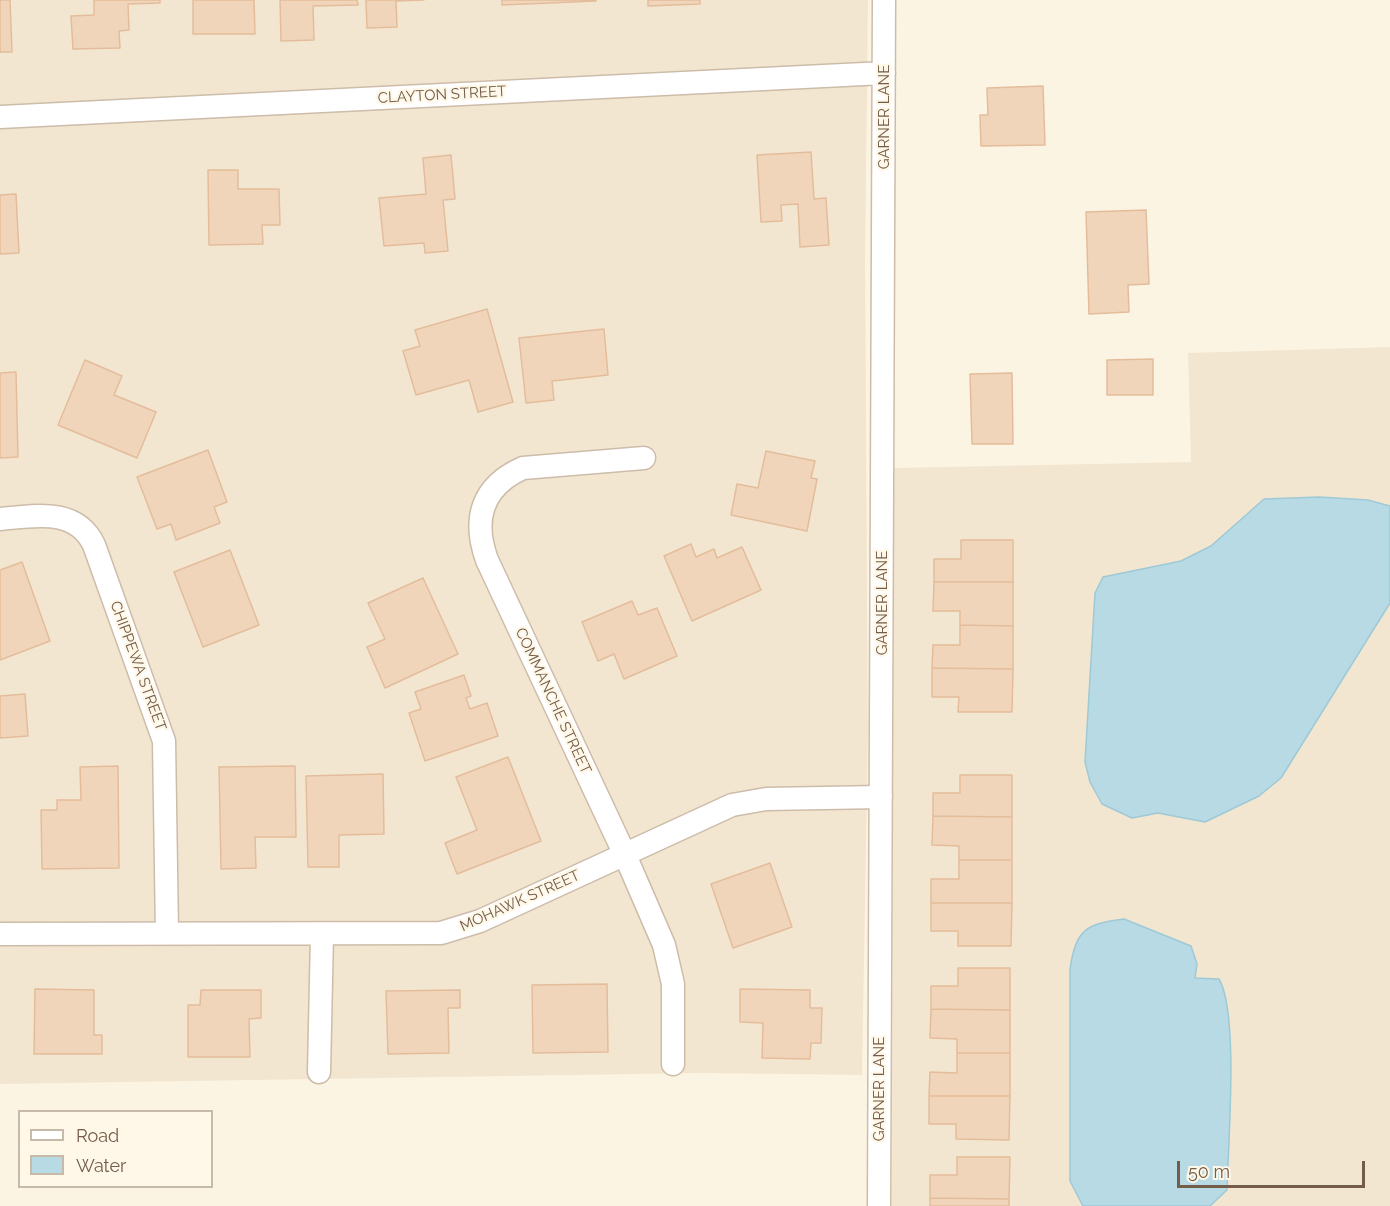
<!DOCTYPE html>
<html>
<head>
<meta charset="utf-8">
<style>
	body { margin:0 }
	#map { position:relative; width:1390px; height:1206px; overflow:hidden; background:#fcf4e2; font-family:Raleway,sans-serif }
	canvas { display:block }
	.legend { position:absolute; left:18px; top:1110px; width:195px; height:78px; box-sizing:border-box; background:#fff8e8; border:2px solid #c7baa8; margin:0; padding:8px 10px; list-style:none; font-size:18px; color:#735c49 }
	.legend li { display:flex; align-items:center; gap:12px; height:30px }
	.legend b { width:30px; border:2px solid #c7baa8 }
	.scale { position:absolute; left:1177px; top:1161px; width:188px; height:27px; box-sizing:border-box; border:3px solid #735c49; border-top:0; padding-left:8px; font-size:18px; line-height:21px; white-space:nowrap; color:#735c49; -webkit-text-stroke:4px #fff8e8; paint-order:stroke }
</style>
</head>
<body>
<div id="map">
<canvas width="1390" height="1206"></canvas>
<ul class="legend">
<li><b style="height:8px;background:#fff"></b>Road</li>
<li><b style="height:16px;background:#b7dae5"></b>Water</li>
</ul>
<div class="scale">50 m</div>
</div>
<script>
const g = document.querySelector('canvas').getContext('2d');
g.lineJoin = 'round';
function fillPath(path, color) { g.fillStyle = color; g.fill(path, 'evenodd'); }
function stroke(path, color, width, dash) { g.strokeStyle = color; g.lineWidth = width; g.lineCap = dash ? 'butt' : 'round'; g.setLineDash(dash || []); g.stroke(path); }
function write(font, color, halo, rows, align = 'center') {
  g.font = font + ' Raleway,sans-serif'; g.lineWidth = 4.5; g.setLineDash([]); g.textBaseline = 'middle'; g.strokeStyle = halo; g.fillStyle = color; for (const [text, x, y, turn = 0] of rows) {
    g.save(); g.translate(x, y); g.rotate((+turn || 0) * Math.PI / 180); g.textAlign = isNaN(turn) ? turn : align; if (halo) g.strokeText(text, 0, 0); g.fillText(text, 0, 0); g.restore();
  }
}
fillPath(new Path2D(`
	M0 0H868L865 260 868 734 862 1075 700 1073 0 1084Z
	M1390 347V1206H892L893 468 1191 462 1188 353Z`), '#f3e6d1');
const water = new Path2D(`
	M1319 497 1368 500 1390 506V603L1281 778 1259 796 1205 822 1158 813 1132 818 1102 804 1090 782 1085 762 1095 593 1103 577 1181 561 1211 546 1264 499Z
	M1124 919 1191 946 1197 964 1195 978 1219 979C1239 1013 1228 1144 1227 1190L1210 1206H1083L1070 1181V969C1076 929 1086 924 1124 919Z`);
fillPath(water, '#b7dae5');
stroke(water, '#9ec9d6', 1.5);
const building = new Path2D(`
	M0 0H10L12 52H0Z
	M94 0H160V3L128 4 129 30 119 31 120 48 73 49 71 16 94 15Z
	M193 0H254L255 34H193Z
	M280 0H357L358 5 313 6 314 40 281 41Z
	M366 0H424L396 1 397 27 367 28Z
	M502 0H596V1L502 5Z
	M648 0H700V4L648 6Z
	M1043 86 1045 145 981 146 980 115H988L987 88Z
	M811 152 814 199 826 198 829 245 800 247 798 204 781 205 782 221 761 222 757 155Z
	M451 155 455 199 443 200 448 251 425 253 424 243 384 246 379 198 426 194 423 158Z
	M208 170H238V189H279L280 225H262L263 244 209 245Z
	M16 194 19 253 0 254V195Z
	M1146 210 1149 284 1128 285 1129 312 1089 314 1086 212Z
	M487 309 513 402 478 412 469 380 416 395 403 351 420 346 415 330Z
	M604 329 608 375 552 381 554 400 526 403 519 338Z
	M1153 359V395H1107V360Z
	M85 360 122 376 114 395 156 412 137 458 58 425Z
	M16 372 18 457 0 458V373Z
	M1012 373 1013 444H972L970 374Z
	M208 450 227 502 214 507 220 523 176 540 171 524 157 529 137 477Z
	M766 451 815 461 811 478 817 479 807 531 731 515 737 484 758 488Z
	M961 540H1013V582H934V559H961Z
	M691 544 696 557 714 549 717 558 742 547 761 590 692 621 664 556Z
	M230 550 259 625 203 647 174 572Z
	M22 562 50 641 0 660V570Z
	M423 578 458 654 385 688 367 647 385 639 368 603Z
	M934 582H1013V626L960 625V611H933Z
	M632 601 638 615 657 608 677 656 624 679 614 654 598 661 582 622Z
	M960 625 1013 626V669L932 668 933 645H960Z
	M932 668 1013 669 1012 712H958L959 697H932Z
	M464 675 471 696 466 698 470 709 487 703 498 736 425 761 409 713 421 709 415 692Z
	M25 694 28 736 0 738V696Z
	M508 757 541 841 457 874 445 843 477 830 456 777Z
	M118 766 119 868 42 869 41 810H57V800H81L80 767Z
	M295 766 296 837H255L256 868 221 869 219 767Z
	M383 774 384 834 339 835V867H308L306 776Z
	M960 775H1012V817L933 816V793H960Z
	M933 816 1012 817V860H959V846L932 845Z
	M959 860H1012V903H931V879H959Z
	M770 863 792 927 733 948 711 884Z
	M931 903H1012L1011 946H958V931H931Z
	M958 968H1010V1010L931 1009V986H958Z
	M607 984 608 1052 533 1053 532 985Z
	M35 989 94 990V1035H102V1054H34Z
	M740 989 810 990V1008H822L821 1043H811L810 1059 762 1058 763 1023 740 1022Z
	M201 990H261V1018L249 1019 250 1057H188V1005H200Z
	M460 990V1008H448L449 1053 388 1054 386 991Z
	M931 1009 1010 1010V1053H957V1039L930 1038Z
	M957 1053H1010V1096H929L930 1072 957 1073Z
	M929 1096H1010L1009 1140 956 1139V1124H929Z
	M957 1157H1010L1009 1199 930 1198V1175H957Z
	M930 1198 1009 1199V1206H930Z`);
fillPath(building, '#f1d5bb');
stroke(building, '#e3bd9b', 1.5);
const street = new Path2D(`
	M0 117 884 73
	M644 458 523 468C482 486 472 519 487 560L625 855 664 945 673 984V1064
	M0 519C35 516 76 507 94 545L164 741 167 933
	M0 934 441 933 480 921 732 805 766 799 881 797
	M319 1072 322 934
	M879 1206 884 0`);
stroke(street, '#cdbca9', 25);
stroke(street, '#fff', 22);
write('15px', '#735c49', '#fff8e8', [
	["CLAYTON STREET",442,95,-3],
	["GARNER LANE",884,117,-90],
	["GARNER LANE",882,603,-90],
	["CHIPPEWA STREET",138,666,70],
	["COMMANCHE STREET",553,701,65],
	["MOHAWK STREET",520,901,-24],
	["GARNER LANE",879,1089,-90]
]);
</script>
</body>
</html>
